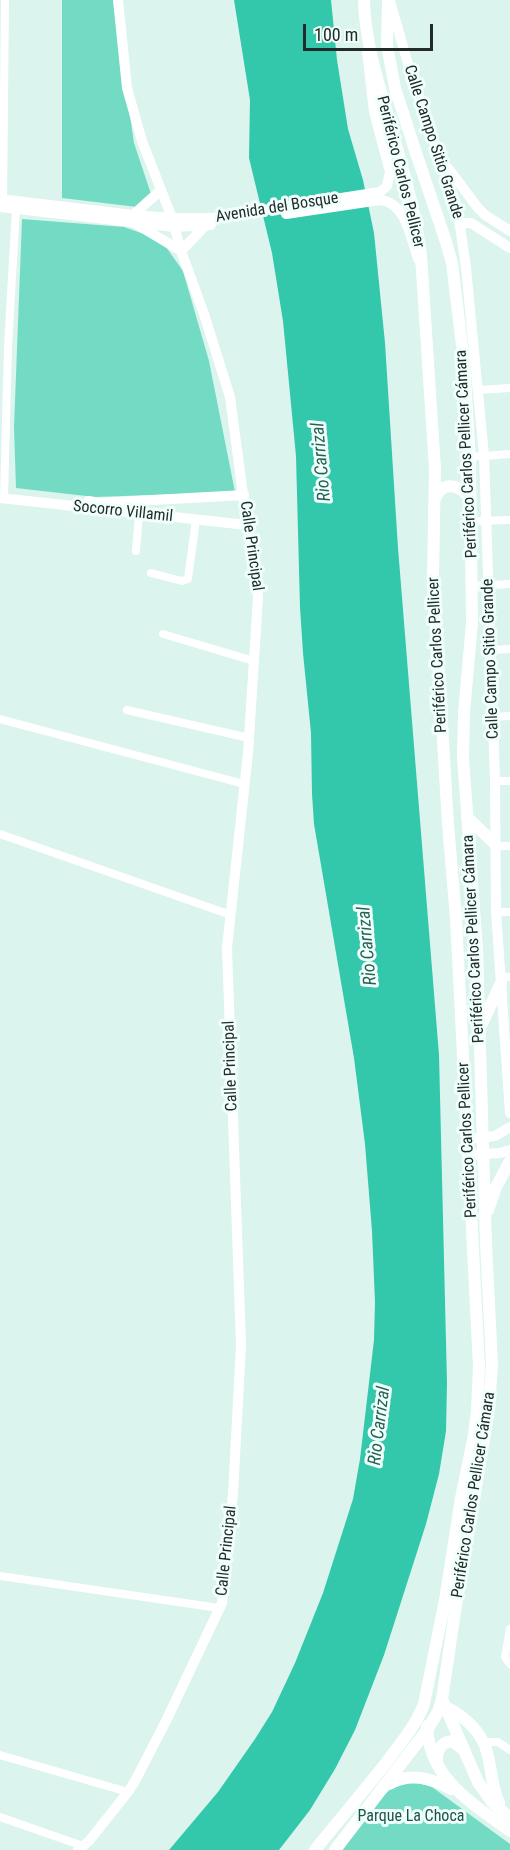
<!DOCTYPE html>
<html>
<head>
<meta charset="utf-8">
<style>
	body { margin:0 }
	#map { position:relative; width:510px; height:1850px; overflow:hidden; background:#dbf4ed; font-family:"Roboto Condensed",sans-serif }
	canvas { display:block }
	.scale { position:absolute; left:303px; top:24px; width:130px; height:27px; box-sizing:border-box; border:3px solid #222b29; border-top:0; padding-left:8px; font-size:18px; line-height:21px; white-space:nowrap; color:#222b29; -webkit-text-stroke:4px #f0fffb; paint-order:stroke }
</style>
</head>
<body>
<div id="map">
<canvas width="510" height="1850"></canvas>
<div class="scale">100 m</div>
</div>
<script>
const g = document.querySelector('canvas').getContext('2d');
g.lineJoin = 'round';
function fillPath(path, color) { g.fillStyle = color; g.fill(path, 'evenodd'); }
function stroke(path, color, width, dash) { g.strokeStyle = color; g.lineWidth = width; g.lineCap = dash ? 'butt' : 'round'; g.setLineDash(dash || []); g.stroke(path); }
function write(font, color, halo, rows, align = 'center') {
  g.font = font + ' "Roboto Condensed",sans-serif'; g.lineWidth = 6; g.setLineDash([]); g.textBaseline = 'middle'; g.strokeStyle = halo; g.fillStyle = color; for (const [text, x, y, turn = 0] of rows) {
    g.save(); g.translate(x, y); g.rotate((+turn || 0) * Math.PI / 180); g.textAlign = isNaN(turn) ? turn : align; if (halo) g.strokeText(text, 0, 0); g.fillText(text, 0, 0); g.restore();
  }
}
fillPath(new Path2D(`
	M62 0H113L134 143 151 194 137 207 62 198Z
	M22 219 124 227 161 240 183 271 209 361 235 492 95 497 16 488 14 427Z
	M414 1782 432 1787 510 1844V1850H342C355 1833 374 1801 391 1789 397 1785 406 1784 414 1782Z`), '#73dbc3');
fillPath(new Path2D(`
	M234 0H331L337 60 348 129 363 180 374 233 385 343 398 548 439 1055 447 1383 446 1431 439 1474 426 1524 384 1655 355 1730 335 1769 310 1810 279 1850H169L218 1792 255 1739 272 1712 295 1663 323 1593 353 1499 360 1459 374 1340 375 1302 372 1231 365 1144 354 1058 314 824 312 794 311 733 303 653 300 607 296 456 283 321 272 253 249 158 250 100Z`), '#33c7ab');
stroke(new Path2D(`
	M3 204 5 0
	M479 390 510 388
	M470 457 510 454
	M4 498 8 346 16 209
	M471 521 510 520
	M136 551 139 514
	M151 573 182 581 188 579 196 520
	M473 586 510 584
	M163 634 254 661
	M491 650 510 649
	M127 710 249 738
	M493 717 510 716
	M0 719 244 784
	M495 781H510
	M0 834 231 915
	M495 846H510
	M496 912H510
	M501 977H510
	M0 1576 219 1608
	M510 1629 505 1657 510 1664
	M483 1742H498L510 1750
	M0 1755 128 1792
	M0 1817 83 1846`), '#fff', 8);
stroke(new Path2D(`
	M390 1 412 78 455 201 460 226 466 268 484 455 495 781 496 912 510 1113
	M448 168 478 208 485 215 510 231
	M0 199 133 215 172 218H212L380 192 387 186 390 172 374 112 367 51
	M0 207 174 227 211 225
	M286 214 380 200C406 202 411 239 418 259
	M460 226 466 223H471L510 248
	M0 498 247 525
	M88 501 99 503 244 495
	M469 1139 495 1136 510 1127
	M469 1155 500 1153 510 1150`), '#fff', 10);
stroke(new Path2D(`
	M161 190 133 215V222L181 251
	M181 251 205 226
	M78 1850 89 1841 128 1792 135 1781 166 1721 222 1603 233 1494 241 1345 227 948 248 753 258 598 256 576 247 525 230 397 204 314 181 251 172 218 142 141 127 88 118 0`), '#fff', 10);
stroke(new Path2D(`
	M435 499C441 480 462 484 470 500
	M467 817 495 844
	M480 1028 501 983
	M488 1210 496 1187 510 1161
	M442 1699 478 1782 492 1802 510 1818
	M446 1707C464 1716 482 1732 487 1752 492 1770 491 1785 499 1803
	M427 1726C429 1779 472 1803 510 1831
	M437 1763C436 1752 440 1742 452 1741L464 1750
	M389 1784C410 1772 431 1778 451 1789
	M315 1850C339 1820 365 1790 389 1759 402 1741 416 1725 424 1704L445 1600 461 1498 474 1435 477 1411 479 1366 456 919 448 824 433 577 435 469 421 256C415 207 400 160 387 113 376 75 365 39 364 0
	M335 1850 427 1730 438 1712 442 1699 456 1605 489 1410 492 1364 486 1244 477 950 463 758 464 712 472 623 470 461 464 362 452 263 446 242 415 150 395 88 387 45 388 0`), '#fff', 12);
write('16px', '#222b29', '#f0fffb', [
	["Calle Campo Sitio Grande",433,142,72],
	["Periférico Carlos Pellicer",400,172,76],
	["Avenida del Bosque",277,208,-9],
	["Periférico Carlos Pellicer Cámara",467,454,-93],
	["Socorro Villamil",123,512,6],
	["Calle Principal",251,546,82],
	["Periférico Carlos Pellicer",438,655,-93],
	["Calle Campo Sitio Grande",491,659,-92],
	["Periférico Carlos Pellicer Cámara",474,939,-93],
	["Calle Principal",231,1066,-92],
	["Periférico Carlos Pellicer",468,1140,-93],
	["Periférico Carlos Pellicer Cámara",474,1495,-81],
	["Calle Principal",227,1551,-84]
]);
write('16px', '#1a5448', '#f0fffb', [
	["Parque La Choca",411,1817]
]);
write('italic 18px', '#286154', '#f0fffb', [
	["Rio Carrizal",322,462,-95],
	["Rio Carrizal",368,946,-95],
	["Rio Carrizal",380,1426,-83]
]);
</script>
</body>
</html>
